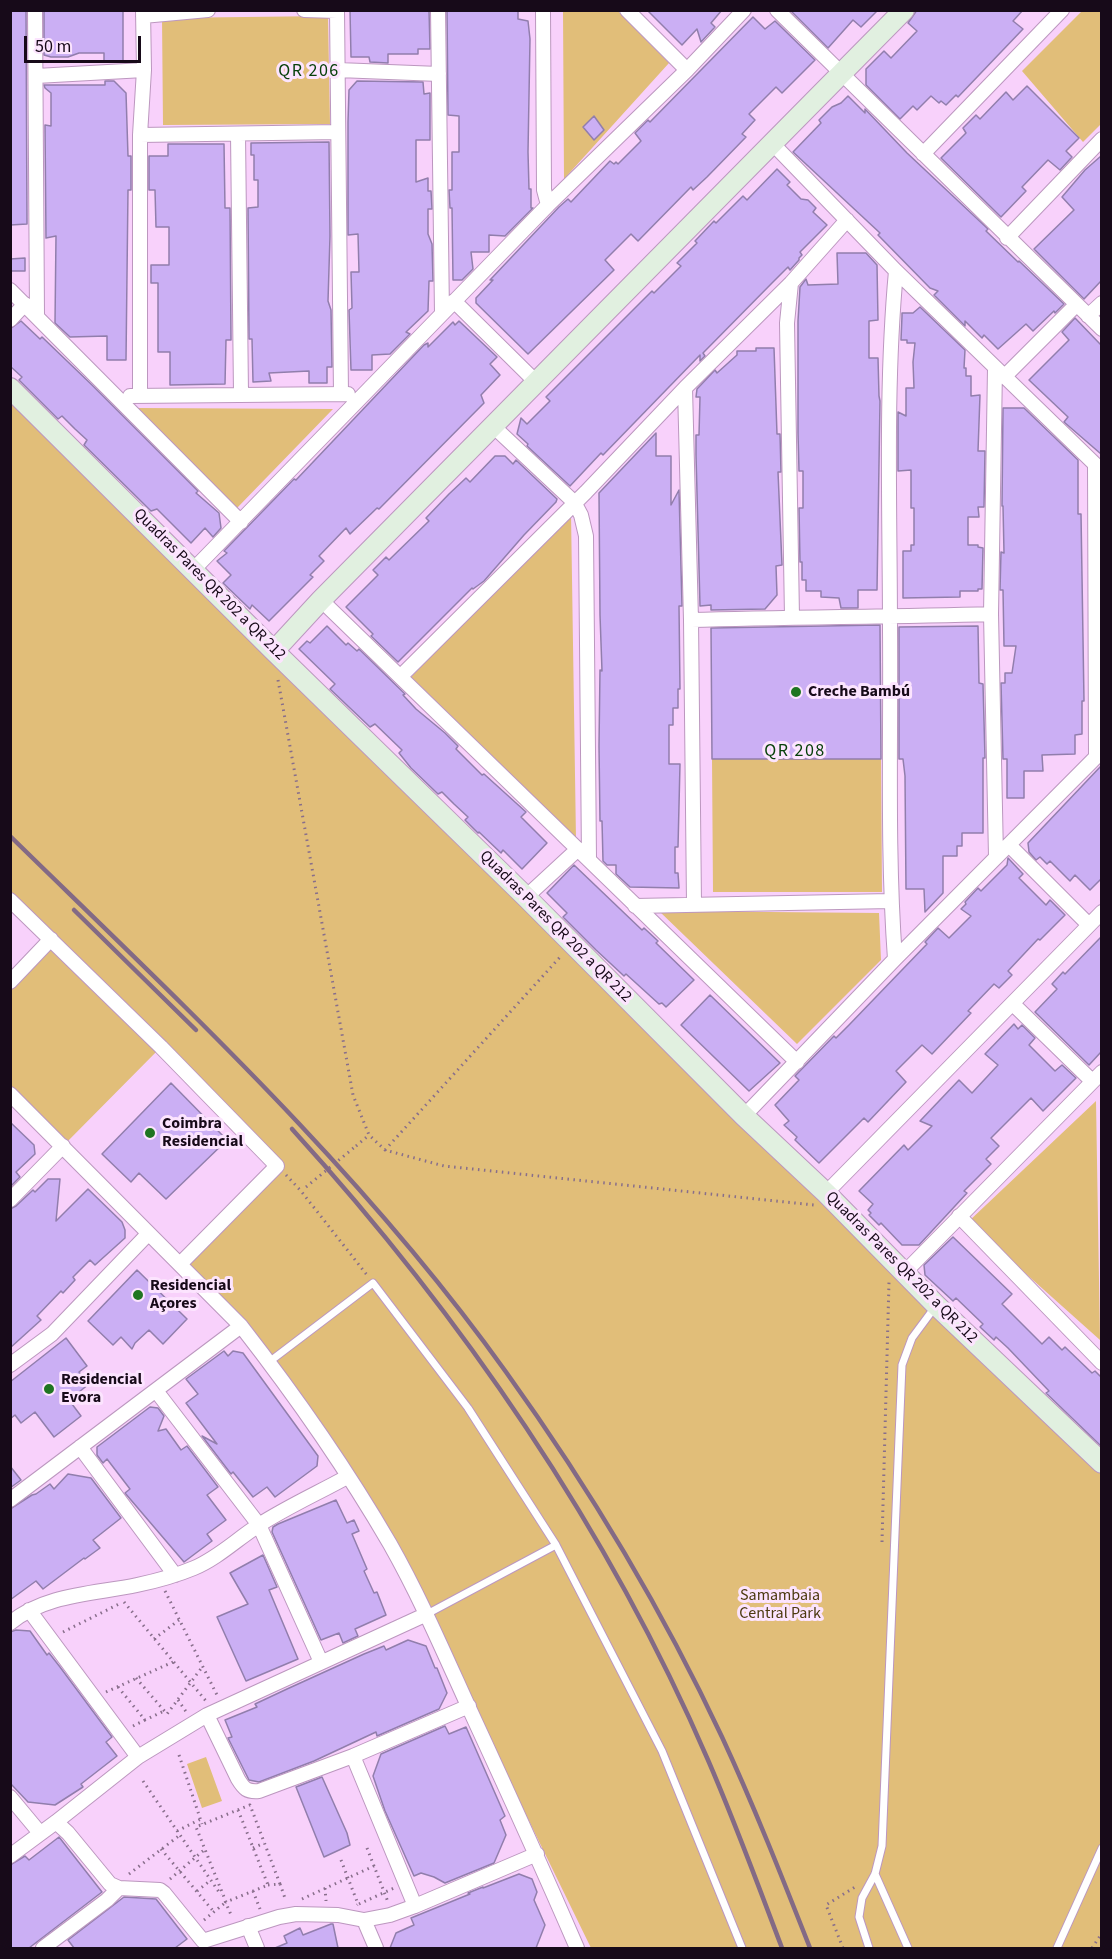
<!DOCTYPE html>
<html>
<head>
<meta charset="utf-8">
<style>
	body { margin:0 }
	#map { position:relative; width:1112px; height:1959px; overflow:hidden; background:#f8d1fb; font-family:"Source Sans 3",sans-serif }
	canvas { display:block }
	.frame { position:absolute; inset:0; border:12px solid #170a19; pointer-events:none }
	.scale { position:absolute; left:24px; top:36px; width:117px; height:27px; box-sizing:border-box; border:3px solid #170a19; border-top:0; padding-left:8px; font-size:18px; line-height:21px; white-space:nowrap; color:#170a19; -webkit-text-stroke:4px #fce4fe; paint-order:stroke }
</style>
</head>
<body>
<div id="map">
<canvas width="1112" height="1959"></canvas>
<div class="frame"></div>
<div class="scale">50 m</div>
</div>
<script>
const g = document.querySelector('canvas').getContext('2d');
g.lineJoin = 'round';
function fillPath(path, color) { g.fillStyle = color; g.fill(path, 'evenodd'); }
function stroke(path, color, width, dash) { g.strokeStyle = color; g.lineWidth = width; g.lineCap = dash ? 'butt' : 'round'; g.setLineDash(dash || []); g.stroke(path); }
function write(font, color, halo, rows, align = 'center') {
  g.font = font + ' "Source Sans 3",sans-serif'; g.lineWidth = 6; g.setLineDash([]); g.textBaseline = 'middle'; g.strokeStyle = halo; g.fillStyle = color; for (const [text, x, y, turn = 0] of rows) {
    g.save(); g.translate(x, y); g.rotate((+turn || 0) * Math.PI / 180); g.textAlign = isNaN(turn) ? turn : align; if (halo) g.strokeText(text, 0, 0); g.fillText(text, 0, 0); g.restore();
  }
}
fillPath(new Path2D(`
	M563 11H618L669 63 564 179Z
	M1082 11H1102L1101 124 1083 142 1022 71Z
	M328 16 330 124 163 125 162 18Z
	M10 395 1101 1466V1948H591L428 1614 269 1362 181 1263 277 1166 161 1047 63 1146 11 1094V982L51 939 11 900Z
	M138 408 333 409 237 508Z
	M571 513 576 840 409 679Z
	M712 759H881L882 892H713Z
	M659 911 879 913 881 960 797 1044Z
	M1096 1101 1100 1340 968 1222Z
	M206 1757 222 1801 202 1808 187 1764Z`), '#e1be79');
const building = new Path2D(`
	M10 10H26L27 224 10 225Z
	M44 10H123V62H104V53H79L68 57H51L44 55Z
	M350 10H429L430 49H418V54H388V63L370 62 369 57H351Z
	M447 10H518V19L528 21 530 39 528 152 529 189H531V208H533L505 236 489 235V252H471L473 269 462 280H453L452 208H450L449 190H452V152H459V116L448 115Z
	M647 10H722L711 23 715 27 701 42 697 29 682 45Z
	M790 10H878L861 27 853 20 828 48Z
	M917 10H1023L1013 21 1023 29 958 97 956 95 946 105 941 101 939 103 931 96 917 110 913 106 900 119 866 85V69L884 51 891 58 917 31 908 23Z
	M753 17 765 29 775 21 815 60 782 93 776 87 749 114 755 120 742 134 746 137 707 177 693 190 691 187 638 241 631 234 605 260 614 270 528 354 476 303V298L493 280H490L559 207 568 199 571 202 610 161 614 164 616 162 618 164 641 141 635 133 648 120 650 122Z
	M105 81H114L126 93 128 156H131V190H128L126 360H107V336L70 337 55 323 56 236 46 238 45 125 51 126V93L45 88 44 85H105Z
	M357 81 423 82 424 94 430 93V140H416V182L428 178V191H431L432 209H428V234L432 244 433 281H429L428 311 406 332 410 334 390 354 372 355V370H351L349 310 352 308 351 272H359L358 234 348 235V122L349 90Z
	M1027 86 1079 138 1066 151 1072 157 1060 170 1048 160 1022 187 1026 191 1001 217 941 158 966 133 963 128 976 115 980 119 1006 92 1013 100Z
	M848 96 865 113V109L907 153 988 229 986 231 1018 262 1019 261 1064 304 1055 313 1054 311 1033 331 1026 324 998 349 984 335 982 338 965 321V326L934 295 938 291 930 288 878 235 880 233 793 152 821 123 819 120 832 107 841 103Z
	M594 116 604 130 594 140 583 127Z
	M329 142 330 236 328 301 331 310 332 367H327V383H309V371L269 373 271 381 253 382 252 339H249L248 208 258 207V180H254V155H251V143Z
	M168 144H224L225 208H230L231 340H226L225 384 170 385V352H158V283H151V265H169V227H156L155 190H149V156H168Z
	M1101 156V281L1084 299 1034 249 1074 210 1062 197 1085 170Z
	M777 169 790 182 787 185 801 199 808 200 816 208 813 212 827 225 800 252 802 255 799 258V260L790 270 788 267 772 283 703 353 705 356 700 361V355L603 455 601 453 570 486 527 446 528 444 517 434 521 418 527 424 550 401 546 397 652 291 654 293 681 266 677 263 697 243 695 241 714 221 716 223 743 196 747 200Z
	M837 253H866L877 265 878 320 869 321V358H878L879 396 880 401 877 590H858V608H841L839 598 821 597V591H806V580H802V562H800L799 508H803V471H799L798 433V321L800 287 806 279 808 285 838 284Z
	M25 258V271H10V259Z
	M920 307 965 350 964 368H966V376H971V396L980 395 978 451H985L984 507H978L979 517H968V545H978V547L983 548 982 589H978V591H960V597L903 598V551H911V545H914V508H911V470L898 471V412L906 416V388H914L913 362 915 343H907V340H901L902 316V313H913Z
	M1075 318 1101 345V454L1064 422 1068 417 1029 380 1069 340 1062 332Z
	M21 321 40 339 42 337 92 385 198 491 196 493 219 513 221 528 213 537 205 528 191 543 157 509 151 511 84 445 87 440 75 429 62 416 58 419 19 380 22 377 10 366V329Z
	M459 321 497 357 490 364 500 375 481 395 484 403 379 509 377 508 350 534 346 528 319 556 324 561 310 575 313 577 269 621 252 605 250 609 223 583 231 575 217 561 227 553 224 551 294 479 296 480 424 345 428 343V347L453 322 455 325Z
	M756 348H774L777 434H780L781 472H778L782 565 776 566 777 595 765 609 711 610V605L700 606 696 455V435H699L700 397H696L697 389 715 370 717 373 737 355V351H756Z
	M1003 408H1024L1078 460V514H1081L1084 701H1082V734L1075 735V754L1042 755 1043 771H1024V798H1007V759H1003L1001 683H1005V673H1012L1016 646H1004L1003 590H1000L1001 552 1004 553 1003 506H1002Z
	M656 433V456H671V505L679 490 682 606H679L680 689H678V708H673V725H669V764H680L678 847H675V873H678L679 888 630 887 616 874V865H607L603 861 602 821H600L599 746 600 670 602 671 600 615 599 493Z
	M495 456H505L513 464 516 460 557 499 556 502 524 535 484 581 473 589 472 588 398 662 371 636 373 634 346 607 378 575 373 570 386 557 389 560 429 521 426 518 449 494 466 478 470 482Z
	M880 625 881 759H712L711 628Z
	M327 626 346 645 348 643 357 651 359 649 405 694 403 695 416 709 445 733 458 746 456 749 482 775 484 774 526 812 521 817 547 843 522 869 503 850 501 853 479 832 478 833 465 820 468 817 454 804 442 792 438 794 411 768 399 753 402 750 375 724 370 727 330 689 335 684 299 649 307 641 310 643Z
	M978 626 979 683 983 684 985 758H983V833H962V846H957V856H943V893L925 912 924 889H906L905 776 903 759H899V627Z
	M1101 766V879L1090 890 1075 875 1070 881 1050 861 1047 864 1040 857 1036 860 1029 852 1028 843Z
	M1008 858 1023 874 1019 878 1046 905 1050 900 1065 915 1040 940 1038 939 1008 971 1012 975 999 988 994 984 968 1011 971 1013 932 1054 922 1045 896 1071 906 1082 868 1122 864 1118 819 1163 795 1140 797 1137 784 1125 789 1121 775 1105 799 1080 795 1076 834 1036 836 1038 849 1025 927 944 925 942 938 928 949 938 971 916 961 909 966 904 965 902 978 888 981 891 1007 865Z
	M574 865 642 930 644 928 658 941 656 943 694 980 666 1007 662 1003 659 1004 626 974 624 976 596 950 563 917 567 913 547 893Z
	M1101 937V1052L1089 1065 1035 1012 1057 989 1052 984 1063 972 1065 974Z
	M710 995 780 1063 749 1091 681 1025Z
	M1014 1024 1018 1029 1022 1025 1035 1038 1029 1045 1055 1071 1062 1065 1076 1078 1043 1111 1031 1098 991 1138 999 1146 986 1159 991 1164 964 1191 967 1193 919 1245H902L881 1223 879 1225 869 1215 871 1213 868 1210 873 1204 859 1191 904 1145 908 1150 932 1126 920 1121 959 1080 972 1093 998 1065 985 1054Z
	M171 1083 227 1140 166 1199 139 1173 131 1182 102 1154Z
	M10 1122 34 1145 35 1154 16 1172 20 1177 10 1187Z
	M48 1179H60L56 1221 88 1189 122 1222 125 1230V1238L95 1265 90 1260 73 1277 75 1280 63 1293 61 1291 37 1316 41 1320 10 1348V1209L16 1206 33 1190 35 1192Z
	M953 1237 1012 1294 1002 1304 1042 1344 1049 1337 1062 1350 1065 1347 1092 1373 1095 1371 1101 1377V1446L1046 1393 1049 1391 1008 1348 996 1337 994 1340 980 1327 983 1324 956 1298 953 1301 925 1275 924 1265Z
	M137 1270 187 1319 163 1344 149 1330 135 1343 132 1349 121 1337 113 1345 88 1321Z
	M66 1338 87 1366 79 1372 89 1384 69 1400 81 1416 54 1437 35 1412 21 1423 15 1415 10 1419V1382Z
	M224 1351 228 1356 233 1351 243 1353 318 1456 317 1466 275 1497 267 1487 253 1497 233 1472 231 1474 202 1436 217 1444 186 1403 198 1394 186 1379Z
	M150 1407 158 1408 164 1416 158 1431 166 1429 181 1450 187 1446 218 1487 207 1495 226 1520 207 1534 212 1541 184 1562 125 1493 130 1489 107 1459 103 1463 97 1455V1447Z
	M10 1466 21 1480 10 1488Z
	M68 1474 91 1478 121 1518 93 1540 100 1548 85 1559 84 1558 43 1589 36 1581 10 1600V1509L32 1495 36 1494 50 1484 54 1489Z
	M336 1500 347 1523 354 1520 359 1531 352 1534 367 1569 364 1571 374 1593 377 1592 386 1615 355 1629 358 1636 343 1643 339 1633 321 1640 272 1532 273 1527 278 1524Z
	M263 1555 277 1587 269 1590 298 1659 246 1681 217 1617 248 1604 230 1573Z
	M16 1630 30 1631 47 1655 49 1653 60 1667 112 1737 106 1742 117 1756 81 1784 83 1787 55 1805 28 1802 10 1783V1632Z
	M408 1640 426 1646 435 1668H437L447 1693 439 1709 377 1736 376 1732 314 1761 259 1782 249 1780 228 1738 232 1737 225 1720 257 1707 255 1704 287 1689 364 1654 384 1646 386 1650Z
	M445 1726 449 1734 466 1727 505 1816 500 1820 506 1835 494 1863 445 1883 434 1877 421 1873 414 1876 385 1811 373 1776 381 1754Z
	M322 1777 347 1833 350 1845 324 1857 296 1787Z
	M59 1837 102 1892 29 1948H10V1865L25 1856 29 1860Z
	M519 1874 532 1879 537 1892 534 1900 545 1925 536 1948H390L396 1933 414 1925 411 1918 470 1894 468 1893 483 1887V1888Z
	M124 1897 156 1899 187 1939 175 1948H74L68 1940Z
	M331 1924H333L338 1948H275L287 1943 284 1936 300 1928 303 1935Z`);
fillPath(building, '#cbaff4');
stroke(building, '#917eac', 1.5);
const lane = new Path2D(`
	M269 1362 373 1283 468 1408 556 1545 662 1751 742 1948
	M427 1614 556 1545
	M875 1874 908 1948
	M869 1948 859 1917 862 1898 875 1874 882 1846 902 1365 912 1338 935 1307
	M1057 1948 1102 1848`);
const street = new Path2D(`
	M35 10 37 315
	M304 10 337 11
	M337 10 341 394
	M438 10 442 314
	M543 10 544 190 548 205
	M627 10 687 70
	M777 10 1102 329
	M143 16 208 10
	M338 70 439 74
	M36 76 144 70
	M238 134 241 394
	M140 135 338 132
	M772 143 896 271 1102 471
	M923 154 1062 10
	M1007 238 1102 139
	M791 283 787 323 792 617
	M10 290 241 522
	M454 301 536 382
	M1088 316 1102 303
	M10 320 25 304
	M995 368 991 614 996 857
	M1004 377 1076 305
	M685 388 691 620 694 904
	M140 395V135L144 70 143 10
	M130 396 348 394
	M493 426 574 502 581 515 586 536 589 859
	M1095 465 1096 757
	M193 570 548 205 687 70 744 10
	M321 600 797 1062
	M691 620C791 617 891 617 991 614
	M401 676 586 492 685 388 791 283 847 220
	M1009 845 1089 925
	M526 897 578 849
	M10 900 161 1047 277 1166 181 1263
	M635 906 891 901
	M895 959C887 850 891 740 890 631 890 511 885 390 896 271
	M10 982 51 939
	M1013 1004 1091 1080
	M10 1094 241 1326C294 1394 347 1470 390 1544 420 1597 444 1653 469 1708 506 1788 542 1867 577 1948
	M744 1116 895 959 1102 751
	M826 1193 1102 912
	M10 1200 63 1146
	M959 1216 1102 1363
	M904 1273 1102 1072
	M10 1365 52 1334 148 1234
	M157 1392 259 1525 321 1662
	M80 1447 175 1575
	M10 1500 241 1326
	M29 1610 138 1757
	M10 1623C45 1594 94 1594 137 1585 156 1581 175 1576 194 1568 218 1558 237 1539 259 1525 287 1507 318 1493 347 1477
	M207 1715 238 1779C244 1789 247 1792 259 1791L353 1756 469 1706
	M353 1756 415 1906
	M10 1797 40 1833
	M56 1822 68 1833 110 1884 119 1888 160 1890 164 1893 203 1941 279 1917 296 1914 338 1915 364 1920 390 1915 415 1906 537 1854
	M10 1856 56 1822 138 1757 207 1715 427 1614
	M364 1920 376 1948
	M248 1926 257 1948
	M43 1948 107 1900 119 1888`);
const secondary = new Path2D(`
	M10 388 274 651 526 897 744 1116 826 1193 936 1305 1102 1463
	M274 651 321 600 904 10`);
stroke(lane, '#bc97bf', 9);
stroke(street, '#bc97bf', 16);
stroke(secondary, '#bc97bf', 22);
stroke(new Path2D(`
	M278 680 353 1095 369 1135 385 1150 444 1166 814 1205
	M356 1146 369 1135
	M385 1150 561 956
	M286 1175 301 1191 367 1275
	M882 1542 889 1282
	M165 1591 217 1695
	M124 1602 206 1701
	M63 1632 121 1603
	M154 1639 179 1620
	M136 1678 167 1714 203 1666
	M118 1687 145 1720 164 1711
	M106 1692 173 1662
	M178 1700 187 1713
	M133 1726 145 1720
	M179 1755 202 1824
	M143 1781 221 1895
	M238 1810 268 1885 226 1902 196 1827 250 1805 280 1884
	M177 1831 201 1819
	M253 1848 264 1843
	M367 1848 388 1902
	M161 1849 214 1912
	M341 1860 358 1904 357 1905
	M129 1874 180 1835
	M170 1879 204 1850
	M268 1885 280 1884 286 1901
	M325 1888 326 1901
	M197 1891 211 1880
	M253 1891 260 1909
	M302 1899 374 1866
	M225 1901 232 1917
	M359 1904 394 1888
	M204 1920 226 1902
	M843 1948 826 1905 855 1887
	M1092 1948 1102 1933`), '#886e8b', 3, [1.5, 4.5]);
stroke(lane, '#fff', 7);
stroke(street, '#fff', 14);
stroke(secondary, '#e1f0e0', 20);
stroke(new Path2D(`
	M10 836C184 1006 364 1173 506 1372 588 1486 662 1609 722 1737 754 1806 782 1877 810 1948
	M74 910 196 1030
	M292 1129C461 1315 608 1528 708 1760 735 1822 758 1885 782 1948`), '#836a85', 4.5);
stroke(new Path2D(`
	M306 1187 356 1146`), '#886e8b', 3, [1.5, 4.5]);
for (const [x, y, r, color] of [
	[796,692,6,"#1f7521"],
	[150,1133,6,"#1f7521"],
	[138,1295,6,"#1f7521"],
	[49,1389,6,"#1f7521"]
]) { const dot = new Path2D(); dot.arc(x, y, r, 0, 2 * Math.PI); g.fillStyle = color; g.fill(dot); stroke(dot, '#fce4fe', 2); }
write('16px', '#170a19', '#fce4fe', [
	["Quadras Pares QR 202 a QR 212",209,585,45],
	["Quadras Pares QR 202 a QR 212",555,927,45],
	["Quadras Pares QR 202 a QR 212",901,1268,45]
]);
write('bold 16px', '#170a19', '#fce4fe', [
	["Creche Bambú",808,692],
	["Coimbra",162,1124],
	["Residencial",162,1142],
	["Residencial",150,1286],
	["Açores",150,1304],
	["Residencial",61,1380],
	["Evora",61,1398]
], 'left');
write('16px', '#4c390f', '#fce4fe', [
	["Samambaia",780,1596],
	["Central Park",780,1614]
]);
g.letterSpacing = '1.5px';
write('18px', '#07400a', '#fce4fe', [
	["QR 206",309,72],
	["QR 208",795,752]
]);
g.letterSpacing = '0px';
</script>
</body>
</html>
